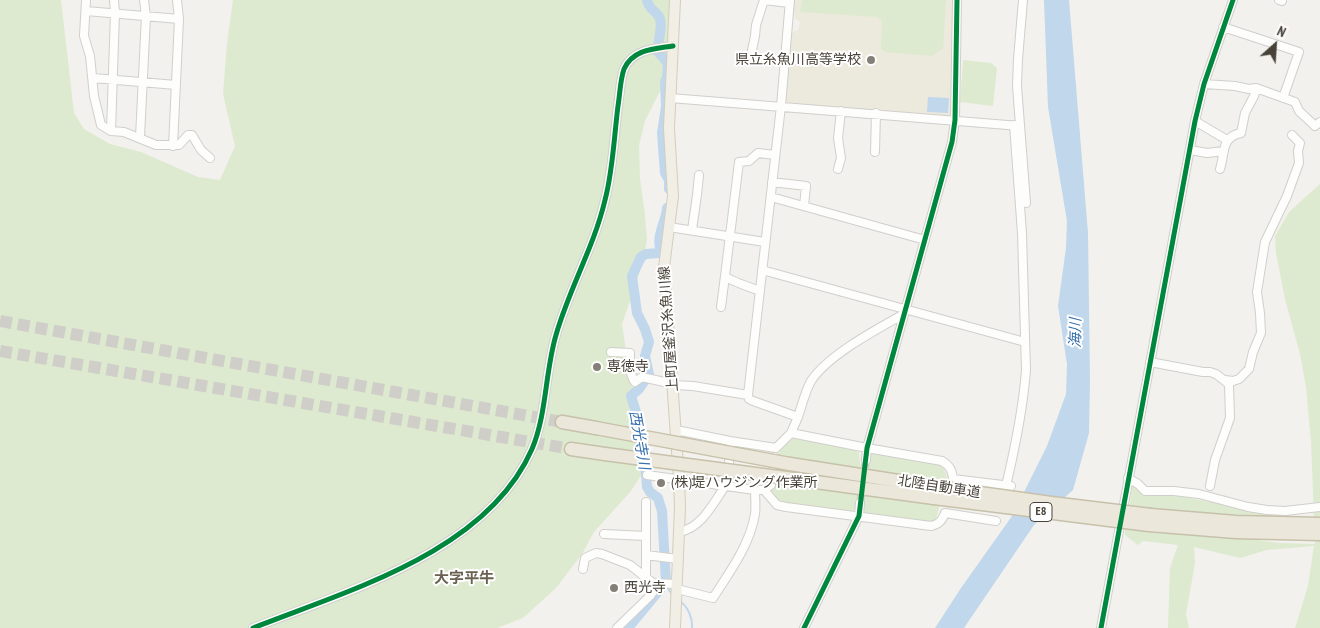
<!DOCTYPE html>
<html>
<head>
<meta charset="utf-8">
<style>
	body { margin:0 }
	#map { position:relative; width:1320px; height:628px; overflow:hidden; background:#f2f1ed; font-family:"PT Sans Narrow",sans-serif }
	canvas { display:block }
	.north { position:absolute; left:1250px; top:20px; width:50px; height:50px; -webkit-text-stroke:4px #fff; paint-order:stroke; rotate:26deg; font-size:14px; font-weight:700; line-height:20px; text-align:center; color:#484339 }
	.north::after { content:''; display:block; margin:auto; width:18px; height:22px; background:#484339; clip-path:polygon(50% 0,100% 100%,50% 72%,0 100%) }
</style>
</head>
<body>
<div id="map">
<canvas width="1320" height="628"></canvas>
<div class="north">N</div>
</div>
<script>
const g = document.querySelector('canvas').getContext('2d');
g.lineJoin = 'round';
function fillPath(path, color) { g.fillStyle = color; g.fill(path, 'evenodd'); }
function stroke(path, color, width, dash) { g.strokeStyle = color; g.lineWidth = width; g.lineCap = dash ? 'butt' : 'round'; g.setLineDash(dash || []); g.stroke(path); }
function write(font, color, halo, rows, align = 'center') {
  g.font = font + ' "PT Sans Narrow","Noto Sans JP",sans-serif'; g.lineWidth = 4; g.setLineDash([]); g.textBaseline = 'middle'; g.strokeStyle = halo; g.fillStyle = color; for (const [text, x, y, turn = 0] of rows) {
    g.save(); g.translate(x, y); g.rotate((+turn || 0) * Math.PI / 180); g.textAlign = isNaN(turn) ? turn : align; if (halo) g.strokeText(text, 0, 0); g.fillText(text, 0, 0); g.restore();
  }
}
fillPath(new Path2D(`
	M794 0H955L951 117 787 105 786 101 790 33 798 30 800 22 795 19 794 12Z`), '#ece9dd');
fillPath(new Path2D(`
	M0 0H61L74 113 84 129 110 144 141 152 198 177 220 180 235 146 223 94 227 43 233 0H676L680 13 679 33 671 69 645 121 639 145 640 179 645 215 647 239 644 256 635 287 622 324 630 378 645 430 647 453 642 474 631 491 594 532 582 554 556 588 523 618 497 628H0Z
	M802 0H946L943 48 932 56 885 52 881 48 882 21 877 17 800 12Z
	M963 60 991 63 997 68 993 106 960 102Z
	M1320 184V628H1295L1308 586 1314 546 1267 550 1240 558 1194 547 1195 563 1186 614 1189 628H1168L1170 568 1178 545 1143 541 1138 545 1125 535V528L1233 537 1280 543 1315 544 1311 441 1306 387 1300 354 1285 299 1276 253 1275 236 1289 212Z
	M794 438 853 448 859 453 861 471 781 458 778 455 783 446Z
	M873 453 938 463C944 469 948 473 946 482L868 472 870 456Z
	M777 482 857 494 855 509 850 512 779 503 774 497 772 490Z
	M1132 485 1143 493 1179 496 1285 516 1283 519 1205 513 1137 509 1130 505Z
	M865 495 940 503 936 520 931 523 867 514 863 510Z`), '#ddeacf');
fillPath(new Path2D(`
	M1044 0H1069L1088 233 1090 380 1089 433 1073 490 1034 525 964 628H935L961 588 1012 516 1047 446 1066 394 1067 364 1058 306 1066 248 1067 221 1048 107Z
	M928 97 949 98 948 113 927 112Z`), '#c1d7ec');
stroke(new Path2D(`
	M667 587 673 596
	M681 602C688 607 693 619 692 628`), '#c1d7ec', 2);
stroke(new Path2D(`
	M647 0C648 9 658 12 660 19 663 29 657 42 658 52L668 63 667 78 665 82 666 107 662 133 665 173 669 180V189
	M628 628 666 582 662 511 658 498 650 492 647 487 643 440 636 424V412L631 396 639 389 649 374 645 356 649 342 645 329 637 313 632 276 641 257 646 254 659 253 661 251C655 237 666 222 667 208`), '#c1d7ec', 10);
stroke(new Path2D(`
	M860 503 866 460`), '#d0cec9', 8, [8, 4]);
stroke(new Path2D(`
	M0 321 562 422
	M0 351 571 449`), '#d0cec9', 12, [12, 6]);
const minor = new Path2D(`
	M86 0 84 36 90 56 94 96 101 125 111 131 124 132 156 145H179L188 135H192L201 150 210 158
	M1023 0 1018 59 1017 86 1026 203
	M1279 0 1282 1
	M86 11 179 19
	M1223 27 1299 52 1283 98
	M752 50 755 36 756 25 764 0 789 3
	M93 78 176 85
	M1204 84 1235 86 1249 89 1256 88 1295 102 1299 111 1315 126 1320 122
	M670 98 1020 126
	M1195 121 1227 140
	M111 131 115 13 114 0
	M140 137 146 16 144 0
	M173 146 179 19 177 0
	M1190 150 1207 153 1224 151
	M875 152 876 113
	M838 169 841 158 838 138 841 111
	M1220 169C1225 153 1221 137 1241 133L1245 113 1254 96 1256 88
	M772 182 806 186 804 206
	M771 197 925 240
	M669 227 765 242
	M692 230 697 195 699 175
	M762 270 1025 342
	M760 291C752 288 728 280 725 276L739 162 749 161 758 153 775 155
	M721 307 725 276
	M611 352 630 353C630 363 629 374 635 382L642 377 673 384
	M1150 362 1203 372H1210L1216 374 1229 384 1230 418 1215 460 1210 486
	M1225 380 1233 381 1239 379 1249 369 1253 352 1261 333 1260 313 1257 292 1265 242 1287 196 1299 163 1298 151 1300 143 1292 135
	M673 385 693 386 748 395
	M798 417C802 405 805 392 811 381 828 355 877 329 904 314
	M676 430 730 441
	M791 433 867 448 942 461C950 466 952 470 953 479L1011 486
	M866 460 867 448 952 142 955 120 957 0
	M647 475 755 490C755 498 756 506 755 514 750 545 729 573 713 598L677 589
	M1128 478 1138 484 1145 491H1174L1199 494 1248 507 1267 510 1285 511 1320 507
	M728 486 730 441 776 448 791 433 798 417 753 401 749 399 748 395 781 106 790 0
	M1006 486C1015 448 1023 410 1026 370L1022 233 1014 125
	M760 490H764L771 485 775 457
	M764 490 777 505 786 507 931 526C940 524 942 520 945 513L996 521
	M679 532C702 528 713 503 726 485
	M604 534 646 536
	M646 555 678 559
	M583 569 585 558 596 553 602 554 630 565 653 583 677 584
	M646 578V502
	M253 628C349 590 487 552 532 449 547 413 545 372 556 335 569 289 594 247 605 200 613 170 614 137 618 106 620 94 620 81 624 69 633 49 654 49 673 46
	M617 628 650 596 658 584
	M804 628 859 516 860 503
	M1101 628 1195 121 1204 84 1233 0`);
const major = new Path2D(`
	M675 0 669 128 673 196 664 267 679 479 680 507 675 628`);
const highway = new Path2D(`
	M562 422 596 428
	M571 449 605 454
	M790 464 937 487
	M786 478 934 498
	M1151 515 1236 522 1320 524
	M1149 525 1236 532 1320 534`);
stroke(minor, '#d0cfcb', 10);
stroke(major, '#d3cebc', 12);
stroke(highway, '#c7c0aa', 15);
stroke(minor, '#fdfdfc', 8);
stroke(major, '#f1eee5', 10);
stroke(highway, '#ebe8db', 12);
const highwayBridge = new Path2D(`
	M596 428 790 464
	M605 454 786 478
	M937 487 1051 503 1151 515
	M934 498 1149 525`);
stroke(highwayBridge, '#c7c0aa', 15, []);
stroke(highwayBridge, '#ebe8db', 12);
stroke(new Path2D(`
	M253 628C349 590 487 552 532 449 547 413 545 372 556 335 569 289 594 247 605 200 613 170 614 137 618 106 620 94 620 81 624 69 633 49 654 49 673 46
	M804 628 859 516 867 448 952 142 955 120 957 0
	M1101 628 1195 121 1204 84 1233 0`), '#00873e', 5);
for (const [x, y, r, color] of [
	[871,60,5,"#848078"],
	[597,367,5,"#848078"],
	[661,483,5,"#848078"],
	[614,588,5,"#848078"]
]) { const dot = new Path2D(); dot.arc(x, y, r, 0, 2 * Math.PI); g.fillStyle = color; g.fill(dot); stroke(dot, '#fff', 2); }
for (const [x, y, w] of [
	[1041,512,22]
]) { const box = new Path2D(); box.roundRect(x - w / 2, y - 9.5, w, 19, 4); g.fillStyle = '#fff'; g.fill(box); stroke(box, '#484339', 1); }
write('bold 12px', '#484339', null, [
	["E8",1041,512]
]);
write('14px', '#484339', '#fff', [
	["県立糸魚川高等学校",861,60,"right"],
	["専徳寺",607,367],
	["(株)堤ハウジング作業所",671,483],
	["西光寺",624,588]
], 'left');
write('14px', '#484339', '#fff', [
	["上町屋釜沢糸魚川線",669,329,-94],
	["北陸自動車道",939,487,9]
]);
write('italic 15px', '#3971ac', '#fff', [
	["海川",1076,333,-89],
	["西光寺川",639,440,80]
]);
write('bold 15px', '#6a6251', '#fff', [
	["大字平牛",464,579]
]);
</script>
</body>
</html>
